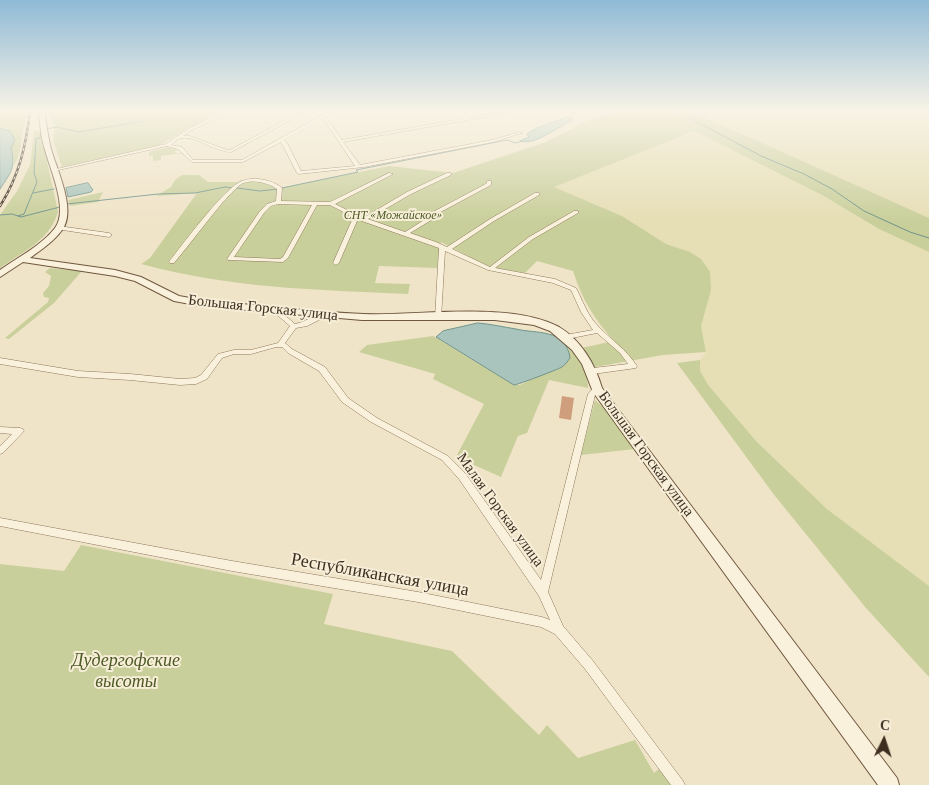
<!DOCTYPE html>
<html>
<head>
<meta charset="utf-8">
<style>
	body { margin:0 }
	#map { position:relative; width:929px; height:785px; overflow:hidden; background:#f0e4c8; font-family:"Libre Baskerville",serif }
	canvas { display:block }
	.north { position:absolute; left:859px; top:715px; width:50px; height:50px; -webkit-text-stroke:4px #f7eed8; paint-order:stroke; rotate:4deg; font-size:14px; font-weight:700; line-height:20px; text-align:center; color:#3d2e20 }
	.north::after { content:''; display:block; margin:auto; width:18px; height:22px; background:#3d2e20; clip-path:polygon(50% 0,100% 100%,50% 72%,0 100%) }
</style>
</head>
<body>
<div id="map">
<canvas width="929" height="785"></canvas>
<div class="north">С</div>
</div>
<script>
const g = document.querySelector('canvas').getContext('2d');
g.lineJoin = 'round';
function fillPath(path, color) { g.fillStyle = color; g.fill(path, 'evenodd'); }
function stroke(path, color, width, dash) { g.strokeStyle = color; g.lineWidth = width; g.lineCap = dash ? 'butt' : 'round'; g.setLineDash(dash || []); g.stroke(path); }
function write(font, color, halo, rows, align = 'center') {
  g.font = font + ' "Libre Baskerville",serif'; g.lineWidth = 4; g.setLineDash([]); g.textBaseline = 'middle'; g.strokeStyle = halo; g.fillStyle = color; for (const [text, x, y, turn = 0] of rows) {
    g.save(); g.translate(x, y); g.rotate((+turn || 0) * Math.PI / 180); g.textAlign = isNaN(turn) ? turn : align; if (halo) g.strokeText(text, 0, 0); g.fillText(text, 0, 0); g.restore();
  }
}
fillPath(new Path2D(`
	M691 111H929V218L796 159Z
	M694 131 822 195 879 229 929 252V586L827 509 757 442 709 386 700 371V360L706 352 701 326 705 265 701 259 690 252 666 244 622 216 553 187Z`), '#e6deb5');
fillPath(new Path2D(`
	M5 111H28C28 117 26 119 25 123 20 134 23 154 14 165V160L5 128H0V115Z
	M49 111H220L158 146 62 167 53 140 55 125 49 117Z
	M636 111H691L929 218V252L879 229 822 195 694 131 554 187 622 216 666 244 690 252 701 259 710 272 711 290 701 326 706 352 663 355 595 367 581 348 614 341C594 319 582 299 573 271L537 261 525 273 489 267 441 242 437 268 379 266 375 283 410 284 408 294C317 290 229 288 141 264L150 258 197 193 156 196 171 187 175 180 182 175H199L208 182H238L241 180 267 182 280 188 389 166 453 173 546 142 586 121 611 113Z
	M40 130 58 211C52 239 21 253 0 268V215L17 191 30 165 34 131Z
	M168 147 179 150 175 151 176 153H182L161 156V160L153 161V155L149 156V152Z
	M103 192 98 202 70 206 68 200Z
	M50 268 82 271 54 303 9 339 5 338 48 302 49 298 44 297 43 293 49 286 51 276 45 272Z
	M433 336 514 385H520L539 375 563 367 569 350 563 343C578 350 589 373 588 388L549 380 527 433 518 436 501 477 456 457 484 404 433 379 435 374 359 352 367 345Z
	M700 360V371L709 386 757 442 827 509 929 586V677L866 608 775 496 677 363Z
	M595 400 607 410 635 449 581 455Z
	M81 545 333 594 324 624 452 651 539 735 547 725 578 758 635 740 654 773 660 768 671 785H0V564L64 571Z`), '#c9cf9b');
const water = new Path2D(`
	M568 117 573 120C559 126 535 146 520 141L529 137 527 134 537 128Z
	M0 128 10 131 15 140 11 148C16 168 11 172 0 189Z
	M88 183 93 190 91 192 68 197 66 188Z
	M478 323C491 324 503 327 516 329 536 334 566 328 570 358 568 361 565 365 562 367 559 369 517 385 514 385L436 337 443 331Z`);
fillPath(water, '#a9c4bc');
stroke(water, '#6f938a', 1);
stroke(new Path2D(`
	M672 111 682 114
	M686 116 761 156 804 174 832 189 864 211 910 232 929 238
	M569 119 572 118 573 114 582 111
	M46 129 57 127 79 132 144 121
	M237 188 260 191 278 189
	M282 188 358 172 356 170 507 140 515 143 522 141
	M33 193 54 189
	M67 204 158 194 195 193 225 187 233 188
	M0 215 12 214 21 217 60 207
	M18 216 24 214 37 182 34 173 36 139 40 138 41 130`), '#6f938a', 1);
fillPath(new Path2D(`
	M562 396 574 398 571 420 559 418Z`), '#cf9f7d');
const street = new Path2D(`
	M225 111H231L190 131 183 136H190L227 150H230L302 111H308L231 152C216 152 194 135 181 138 177 139 174 142 171 145L182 147 193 160H242L329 111H339L332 113 326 117 342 140 506 111H518L343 142 360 165 492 140 520 132 522 133 493 142 364 167 299 174 297 173 281 142 243 162H192L178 149 167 146 54 171 52 170 166 144 188 129ZM323 118 355 166 301 171 287 143 284 140Z
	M389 173 393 174 335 204 363 218 407 192 447 173H451V175L411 194 368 219 405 232 429 217 431 213 482 186 487 183V181H491V185L435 215 433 219 410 233 436 242 447 247 490 219 535 193H539V195L494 221 452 249 490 267 529 237 574 211H578V213L533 239 495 268 555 279 576 288C583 301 587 315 598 326 611 340 626 349 637 366L636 368 593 374 590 373 589 371 590 369 593 368 628 364 620 353 597 333 567 339H565L564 337 565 335 593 330 581 312 571 290 553 283 488 270 445 251 441 318 440 320H436L435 318 439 248 359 220 357 221 339 263 336 265 334 264 333 263 352 220 355 218 330 205H317L288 258 283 262 228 260 227 259 260 211 267 204 276 201 277 189C269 183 254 179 243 183 236 187 229 196 223 202 206 222 191 243 174 263H170L169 262C182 245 225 187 242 181 254 176 273 180 282 188L281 201 330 202ZM278 204 312 205 283 257 280 259 234 257 264 213 271 206Z
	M58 226 109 233 112 235 109 237 56 229 55 228Z
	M278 308 280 309 281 312 295 324C306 322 316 313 325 313L326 315 325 317 307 326 296 328 285 343 292 349 325 367 348 398 377 418 448 456 465 473 541 580 588 394 594 387H600L601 389 595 395 548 592 563 626 593 661 683 781 685 785H671L585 669 555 634 541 627 418 602 232 571 0 526V518L232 561 418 592 542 617 550 620 539 596 459 479 442 460 371 422 342 402 319 371 288 353 282 347H276L251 354H234L222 358 207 379 196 384 180 385 130 380 78 377 0 364V358L78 371 130 374 180 379 195 378 201 375 218 354 234 350H251L278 343 290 326 276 314 275 310Z
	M0 427 20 428 23 429 24 431 3 453 0 454V446L12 434 0 433Z`);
const secondary = new Path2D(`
	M39 111H45C46 124 48 137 51 149 57 170 75 207 64 227 56 240 42 249 30 258L115 270 141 277 179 296 201 300C255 305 309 312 364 314 419 316 511 301 559 327 581 340 595 364 602 388L897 778 899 785H878L593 392 582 364 572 350 550 331 534 325 495 320H362L201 306 174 301 135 281 115 276 23 262 0 277V270C18 257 41 246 55 228 69 210 50 169 45 150 41 137 40 125 39 111Z`);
stroke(street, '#8d765c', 1);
stroke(secondary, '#6f573f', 2);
fillPath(street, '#faf1dc');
fillPath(secondary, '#faf1dc');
const rail = new Path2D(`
	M0 206C19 176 26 146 30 111`);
stroke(rail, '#3d2e20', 2.5);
stroke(rail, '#f7eed8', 1, [3]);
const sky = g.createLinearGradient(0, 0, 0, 221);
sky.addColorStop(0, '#8fbad6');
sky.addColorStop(0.5, '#f8f3e6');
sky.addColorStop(1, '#f8f3e600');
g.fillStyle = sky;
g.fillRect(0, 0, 929, 221);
write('italic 12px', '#4d5a26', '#f7eed8', [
	["СНТ «Можайское»",393,216]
]);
write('15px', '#3d2e20', '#f7eed8', [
	["Большая Горская улица",263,308,6],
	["Большая Горская улица",646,454,54],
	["Малая Горская улица",500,510,54]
]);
write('18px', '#3d2e20', '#f7eed8', [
	["Республиканская улица",380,575,10]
]);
write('italic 18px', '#4d5a26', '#f7eed8', [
	["Дудергофские",126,661],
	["высоты",126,682]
]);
</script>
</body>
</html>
